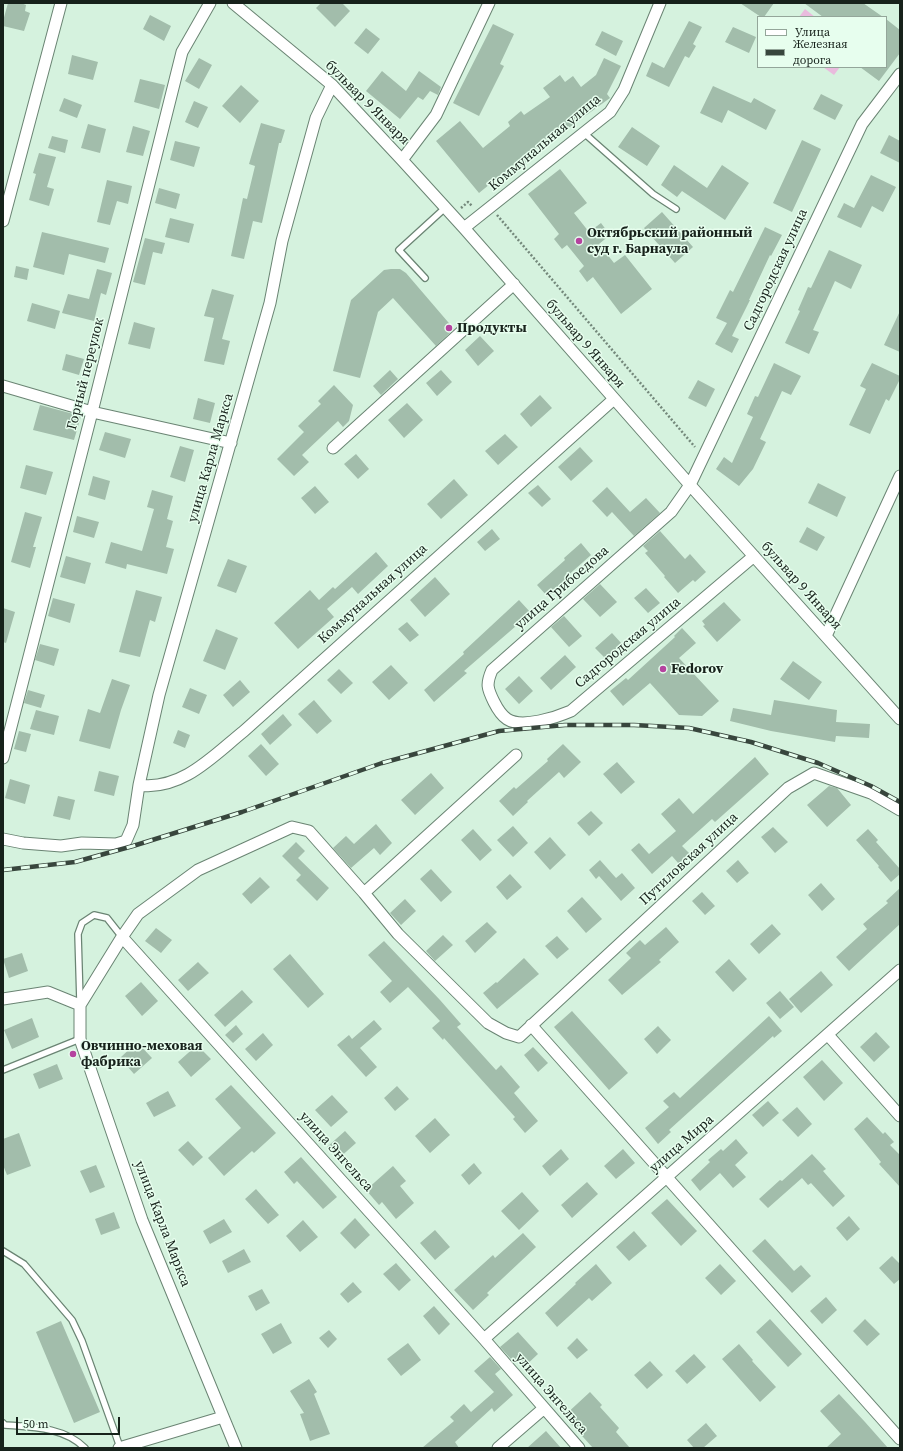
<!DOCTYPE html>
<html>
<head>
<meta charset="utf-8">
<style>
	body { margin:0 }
	#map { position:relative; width:903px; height:1451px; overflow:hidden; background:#d5f2de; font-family:"Source Serif 4",serif }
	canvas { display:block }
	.frame { position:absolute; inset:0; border:4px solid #17221b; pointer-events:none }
	.legend { position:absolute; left:757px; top:16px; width:130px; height:52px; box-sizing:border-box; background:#e7feee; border:1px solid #94a69a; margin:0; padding:5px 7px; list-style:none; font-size:12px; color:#17221b }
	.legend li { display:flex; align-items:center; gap:8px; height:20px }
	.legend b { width:20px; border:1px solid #94a69a }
	.scale { position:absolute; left:16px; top:1417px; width:104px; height:18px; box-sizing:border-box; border:2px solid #17221b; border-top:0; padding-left:5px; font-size:12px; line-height:14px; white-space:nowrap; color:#17221b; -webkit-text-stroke:3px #e7feee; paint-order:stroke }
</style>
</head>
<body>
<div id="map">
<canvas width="903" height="1451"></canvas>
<div class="frame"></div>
<ul class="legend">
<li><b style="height:5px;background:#fff"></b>Улица</li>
<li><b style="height:5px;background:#38463d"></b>Железная дорога</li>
</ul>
<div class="scale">50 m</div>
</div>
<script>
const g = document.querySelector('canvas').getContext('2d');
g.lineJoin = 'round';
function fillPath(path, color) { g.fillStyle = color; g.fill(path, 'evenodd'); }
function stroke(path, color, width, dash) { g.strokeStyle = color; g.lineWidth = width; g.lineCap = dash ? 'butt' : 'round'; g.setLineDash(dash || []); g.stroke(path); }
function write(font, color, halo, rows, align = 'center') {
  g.font = font + ' "Source Serif 4",serif'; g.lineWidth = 3; g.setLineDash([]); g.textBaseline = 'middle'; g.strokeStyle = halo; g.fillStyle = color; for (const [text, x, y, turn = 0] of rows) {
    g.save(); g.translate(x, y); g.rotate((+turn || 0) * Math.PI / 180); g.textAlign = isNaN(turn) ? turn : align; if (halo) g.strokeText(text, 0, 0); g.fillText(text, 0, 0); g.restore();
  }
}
fillPath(new Path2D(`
	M805 9 815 17H799Z
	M823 67H840L834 75Z`), '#e9bbdd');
fillPath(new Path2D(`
	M8 3H21L26 5 25 11 30 13 24 31 3 26V21Z
	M321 3H342L350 11 335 27 316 8Z
	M740 3H774L764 17H761Z
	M804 3H863L883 17H823Z
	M150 15 171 26 164 41 143 29Z
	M886 19 900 30V53L879 81 860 67H886Z
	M689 21 702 27 693 44 696 46 689 58 685 56 669 87 646 76 652 62 664 68Z
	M493 24 514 34 500 64 504 66 479 116 453 103Z
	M733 27 756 37 749 53 725 42Z
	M366 28 380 39 368 54 354 43Z
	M602 31 623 41 616 56 595 45Z
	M72 55 98 62 93 80 68 74Z
	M199 58 212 65 199 89 185 81Z
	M604 58 621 66 607 94 610 98 556 137 554 134 532 152 535 156 522 167 517 162 479 193 436 141 460 121 483 148 510 126 508 122 521 111 524 115 550 97 543 88 560 75 565 82 573 76 581 87 596 75Z
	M382 71 406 91 419 71 441 87 438 95 430 91 423 100 418 97 400 119 366 91Z
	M140 79 165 85 159 109 134 102Z
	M241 85 259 101 240 123 222 106Z
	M713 86 751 103 754 98 776 110 766 130 728 110 722 123 700 113Z
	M821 94 843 105 835 120 813 109Z
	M64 98 82 105 77 118 59 111Z
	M194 101 208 107 198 128 185 122Z
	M261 123 285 130 281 143H279L262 223 253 221 244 259 231 256 243 198 247 199 255 166 249 164Z
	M88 124 106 129 100 153 81 148Z
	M133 126 150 131 143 156 126 152Z
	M632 127 660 146 647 166 618 147Z
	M889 135 900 141V163L880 153Z
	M52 136 68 140 65 153 48 148Z
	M802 140 821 149 792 212 773 203Z
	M175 141 200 147 194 167 170 160Z
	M39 153 56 157 47 187 54 189 49 206 29 200 36 174 33 173Z
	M674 165 707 188 722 165 749 183 725 220 682 191 677 197 661 185Z
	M560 169 587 203 574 213 589 232 601 223 610 235 599 244 614 263 625 255 652 289 621 314 593 277 587 282 579 271 584 266 567 245 562 249 554 239 559 234 528 194Z
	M871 175 896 187 883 212 872 206 861 228 837 217 844 203 854 208Z
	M107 180 132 186 128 204 117 201 110 225 97 222Z
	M159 188 180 194 176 209 155 203Z
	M662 212 693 247 675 263 644 228Z
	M170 218 194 224 189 243 165 237Z
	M765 227 782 235 771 256 770 255 749 300H750L732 336 739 339 732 353 715 344 727 323 716 318 730 290 733 292Z
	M42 232 109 248 105 263 69 254 64 275 33 267Z
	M145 238 165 243 162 254 153 252 145 285 133 282Z
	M829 250 862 265 851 289 835 281 813 330 819 332 809 354 785 343 800 311 798 310 808 287 811 288Z
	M16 266 29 269 27 280 14 277Z
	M97 269 112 273 106 295 101 293 94 321 62 313 68 294 89 299Z
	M391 269H400L406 273 454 329 436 346 393 298 378 312 360 378 333 371 351 300 384 270Z
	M212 289 234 295 222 339 230 341 224 365 204 361 214 318 204 316Z
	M32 303 60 311 55 329 27 321Z
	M900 311V352L884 345Z
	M134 322 155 328 150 349 128 344Z
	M480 336 494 351 478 366 465 350Z
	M66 354 84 359 79 375 62 370Z
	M774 363 801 376 791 395 782 391 760 439 766 442 753 469 739 486 716 469 724 457 732 463 753 417 747 414 755 396 758 397Z
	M872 363 900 376V379L889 401 886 399 870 434 849 425 866 389 860 386Z
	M390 370 398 379 381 395 373 386Z
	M441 370 452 382 437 396 426 383Z
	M698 380 715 389 706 407 688 398Z
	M334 385 353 405 349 421 343 427 338 421 302 455 309 462 294 476 277 459 304 432 298 426 321 404 318 401Z
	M540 395 552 408 531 427 520 414Z
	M198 398 215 403 210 423 193 419Z
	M407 403 423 420 404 438 388 420Z
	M40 405 81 416 74 440 33 430Z
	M105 432 131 439 125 458 99 450Z
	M505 434 518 447 498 465 485 451Z
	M180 446 194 450 185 482 170 477Z
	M580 447 593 461 571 481 558 467Z
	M356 454 369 469 358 479 344 464Z
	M26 465 53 472 46 495 20 488Z
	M93 476 110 481 105 500 88 495Z
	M454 479 468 495 441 519 427 504Z
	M818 483 846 497 837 517 808 503Z
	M538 485 551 499 542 507 528 493Z
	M315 486 329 502 315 514 301 498Z
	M607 487 630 512 646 498 660 513 634 536 612 512 607 517 592 501Z
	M152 490 173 496 167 519 173 521 166 547 174 549 167 574 127 564 126 569 105 563 111 542 142 551 154 509 147 507Z
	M25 512 42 517 33 547H36L30 568 11 562Z
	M77 516 99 522 94 538 73 532Z
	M807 527 825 537 817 551 799 542Z
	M492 529 500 539 485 551 477 542Z
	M660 531 685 559 690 554 706 572 695 582 693 580 678 593 664 577 665 576 645 553 648 551 643 546Z
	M581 543 591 555 565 578 566 580 548 597 537 585 565 560 564 558Z
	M376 552 388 566 358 594 352 587 327 609 334 617 298 649 274 623 310 590 319 600 333 587 335 589Z
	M66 556 91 563 85 584 60 577Z
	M228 559 247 566 236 593 217 586Z
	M435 577 450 594 425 617 410 600Z
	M600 584 617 602 600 617 583 599Z
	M646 588 660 603 648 613 634 598Z
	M136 590 162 597 155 622 150 620 140 657 119 652Z
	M53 598 75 604 70 623 48 616Z
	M519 600 531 613 464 671 467 673 434 702 424 690 464 654 463 652Z
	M724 602 741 620 717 642 703 626 705 625 702 621Z
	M3 608 15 612 6 643 3 642Z
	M564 616 582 636 569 647 551 627Z
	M407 622 419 635 410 642 398 629Z
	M682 628 696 643 679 658 719 701 702 716 679 715 650 683 623 706 610 691 626 678 628 680 675 637 674 636Z
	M216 629 238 638 225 670 203 661Z
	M612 633 622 644 606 659 595 648Z
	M40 644 59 649 54 666 35 660Z
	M565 655 576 667 551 690 540 678Z
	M793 661 822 682 809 700 780 679Z
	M391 665 408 683 389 700 372 682Z
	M339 669 353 683 341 694 327 680Z
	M519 676 533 691 519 704 505 689Z
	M112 679 130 685 121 710 110 749 79 741 88 709 100 713Z
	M240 680 250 692 233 707 223 695Z
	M190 688 207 695 199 714 182 707Z
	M28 690 45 695 41 708 24 703Z
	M314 700 332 721 317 734 298 714Z
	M774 700 837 710 836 722 870 724 869 738 836 736 835 742 771 731 730 721 733 708 771 715Z
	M36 710 59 716 54 735 30 729Z
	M283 714 292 725 270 745 261 734Z
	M178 730 190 735 185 748 173 743Z
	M19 731 31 734 26 752 14 749Z
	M261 744 279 764 266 776 248 756Z
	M563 744 581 762 564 778 559 772 527 801 528 802 513 816 499 801 514 787 516 789 548 761 547 759Z
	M755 757 769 774 715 822 712 819 682 846 690 854 679 864 672 856 652 874 631 850 639 843 649 854 676 831 661 814 679 798 693 814Z
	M617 762 635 782 621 794 603 774Z
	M99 771 119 776 114 796 94 791Z
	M431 773 444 788 415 815 401 800Z
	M10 779 30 785 25 804 5 798Z
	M829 786 837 788 851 805 827 827 807 805Z
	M58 796 75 800 70 820 53 816Z
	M591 811 603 823 589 836 577 823Z
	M376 824 392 843 380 855 374 848 351 868 333 848 346 836 354 844Z
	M513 826 528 843 513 857 497 840Z
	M773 827 788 842 775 853 761 837Z
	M473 829 492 850 480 861 461 840Z
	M868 829 878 840 876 842 900 869V874L891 882 878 867 879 866 856 840Z
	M550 837 566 855 550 870 534 852Z
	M296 842 305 851 298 858 329 888 317 901 296 880 301 875 282 856Z
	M600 860 616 878 622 873 635 888 621 901 599 876 596 879 589 870Z
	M738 860 749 873 737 883 726 871Z
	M431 869 452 892 441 902 420 879Z
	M510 874 522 887 507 900 496 887Z
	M260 877 270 887 251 904 242 894Z
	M821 883 835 899 822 911 808 895Z
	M900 888V924L849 971 836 957 867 929 863 924 888 903 886 901Z
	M702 892 715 906 705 915 692 901Z
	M582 897 602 919 586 933 567 911Z
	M405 899 416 911 401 925 390 913Z
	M487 922 497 932 475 953 465 941Z
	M772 924 781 934 759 954 750 944Z
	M666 927 679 942 659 960 661 962 622 995 608 980 631 958 626 953 640 940 645 945Z
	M156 928 172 940 161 953 145 941Z
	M443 935 453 945 435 961 426 951Z
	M557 936 569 949 557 959 545 946Z
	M384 941 440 1000 461 1024 457 1027 496 1070 501 1065 520 1087 514 1093 538 1121 525 1133 513 1119 515 1117 444 1038 443 1040 432 1028 440 1021 408 987 390 1003 380 992 392 981 368 955Z
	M22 953 28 971 9 978 3 959Z
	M290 954 324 994 308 1008 273 969Z
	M524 958 539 974 497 1009 483 993 496 982 497 983Z
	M729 959 747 979 733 992 715 972Z
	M198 962 209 973 188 991 178 980Z
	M821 971 833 985 801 1013 789 999Z
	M141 982 158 1001 142 1016 125 996Z
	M242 990 253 1002 225 1027 214 1015Z
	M780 991 794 1007 780 1019 766 1003Z
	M572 1011 628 1073 609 1090 554 1027Z
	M769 1016 782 1031 774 1038 773 1036 669 1130 671 1132 658 1144 645 1128 669 1107 663 1101 674 1092 680 1098Z
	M32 1018 39 1037 12 1049 4 1030Z
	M374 1020 382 1029 360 1048 377 1067 366 1077 337 1045 349 1035 352 1039Z
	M236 1025 243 1034 233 1043 225 1035Z
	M658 1026 671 1040 657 1054 644 1039Z
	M876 1032 890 1047 874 1062 860 1047Z
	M263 1033 273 1045 256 1061 245 1049Z
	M137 1042 152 1058 134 1074 120 1058Z
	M197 1045 211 1059 191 1077 178 1062Z
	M533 1047 548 1063 538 1072 524 1055Z
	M822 1060 843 1083 824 1101 803 1077Z
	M57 1064 63 1079 39 1089 33 1074Z
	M231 1085 276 1133 254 1153 252 1151 224 1176 208 1158 241 1128 215 1099Z
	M397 1086 409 1099 395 1111 384 1098Z
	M168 1091 176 1106 154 1117 146 1103Z
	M332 1095 348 1112 331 1127 315 1110Z
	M768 1101 779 1113 763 1127 752 1115Z
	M797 1107 812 1124 798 1137 782 1120Z
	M867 1117 883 1134 885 1132 894 1142 890 1145 900 1155V1187L879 1164 881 1162 854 1129Z
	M435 1118 450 1135 430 1153 415 1136Z
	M345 1131 356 1143 338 1159 327 1147Z
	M19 1133 31 1166 7 1175 3 1165V1139Z
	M736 1139 748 1153 735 1165 746 1177 733 1188 720 1173 700 1191 691 1180 710 1162 708 1160 721 1149 723 1151Z
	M188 1141 203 1157 193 1166 178 1150Z
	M561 1149 569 1159 550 1176 542 1166Z
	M623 1149 635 1163 616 1179 604 1166Z
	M812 1154 826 1169 823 1171 845 1196 833 1207 811 1183 808 1185 802 1178 768 1208 759 1199 780 1180 782 1181Z
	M301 1157 337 1197 323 1209 297 1181 294 1184 284 1172Z
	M474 1163 482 1173 469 1185 461 1175Z
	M96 1165 105 1187 90 1193 80 1171Z
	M393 1166 406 1181 400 1186 414 1203 396 1219 382 1202 379 1205 366 1190Z
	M587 1182 598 1194 572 1218 561 1205Z
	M256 1189 279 1215 268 1224 245 1199Z
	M522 1192 539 1211 519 1230 501 1211Z
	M667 1199 697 1231 681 1246 651 1213Z
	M114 1212 120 1228 101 1235 95 1219Z
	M849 1216 860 1229 847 1241 836 1228Z
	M355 1218 370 1235 355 1249 340 1233Z
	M224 1219 232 1232 210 1244 203 1231Z
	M303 1220 318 1237 300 1252 286 1236Z
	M435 1230 450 1247 435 1260 420 1243Z
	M634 1231 647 1246 629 1261 616 1247Z
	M523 1233 536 1247 487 1293 489 1295 473 1310 454 1290 493 1255 495 1258Z
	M765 1239 794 1271 801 1265 811 1276 792 1293 752 1251Z
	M244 1249 251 1262 228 1273 222 1261Z
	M892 1256 900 1264V1279L894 1284 879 1268Z
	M396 1263 411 1280 399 1291 383 1274Z
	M596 1264 612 1283 592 1301 589 1298 557 1327 545 1313 576 1284 575 1283Z
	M720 1264 736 1281 721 1295 705 1278Z
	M353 1282 362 1292 348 1303 340 1294Z
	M262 1289 270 1303 256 1311 248 1296Z
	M826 1297 837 1310 822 1324 810 1311Z
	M434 1306 450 1324 439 1335 423 1316Z
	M770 1319 802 1354 788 1367 756 1332Z
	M865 1319 880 1334 867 1346 853 1331Z
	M61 1321 100 1412 74 1423 36 1332Z
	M281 1323 292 1343 273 1354 261 1334Z
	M329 1330 337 1339 328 1348 319 1338Z
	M518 1332 538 1354 523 1368 513 1357 511 1359 500 1347Z
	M577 1338 588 1350 577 1359 567 1348Z
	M408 1343 421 1360 401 1376 387 1359Z
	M739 1344 753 1360 752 1361 776 1387 760 1402 722 1359Z
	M694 1354 706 1367 687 1384 675 1371Z
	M490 1357 501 1369 495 1374 513 1395 494 1412 492 1408 455 1442 459 1448H422L454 1421 450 1417 464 1404 471 1412 494 1392 474 1371Z
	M650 1361 663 1375 647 1389 634 1375Z
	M309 1379 317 1392 314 1394 330 1434 310 1441 300 1414 304 1413 290 1391Z
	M590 1392 602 1405 600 1407 619 1428 616 1432 630 1448H593L564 1416Z
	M839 1394 865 1422 888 1448H826L841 1434 820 1411Z
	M706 1423 717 1436 703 1448H694L687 1440Z
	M546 1431 561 1448H527Z`), '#a2bdab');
const lane = new Path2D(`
	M584 133 653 194 676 209
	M425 278 399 250 445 208
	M80 1002 78 934 82 923 94 915 107 918 122 937
	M3 1070 80 1039
	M3 1251 24 1264 72 1320 82 1341 120 1447
	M3 1423 5 1425C32 1427 64 1427 85 1448`);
const street = new Path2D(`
	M233 3 332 85 402 160 464 228 690 485 900 719
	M402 160 436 115 489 3
	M3 221 61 3
	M464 228 610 112 624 90 660 3
	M3 386 92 412 231 443
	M333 448 514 284
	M754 556 571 711C557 717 522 729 507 719 501 715 497 708 494 702 487 688 486 684 492 670L671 512 690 485 862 124 900 74
	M826 636 900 476
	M3 758 92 412 182 52 210 3
	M139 785C182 791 214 755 244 731L614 399
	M3 839 23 843 61 846 82 843 116 844 126 841 133 825 139 785 159 695 270 303 282 241 316 118 332 85
	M364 893 516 755
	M122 937 138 914 198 870 292 827 309 831 364 893 398 934 488 1023 506 1033 519 1037 788 788 814 773 871 793 900 810
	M3 999 48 992 80 1005
	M80 1005 122 937 484 1339 579 1448
	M80 1005V1039L142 1220 236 1448
	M531 1025 900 1439
	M828 1035 900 1116
	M484 1339 900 970
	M119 1448 223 1417
	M498 1448 543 1409`);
stroke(lane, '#6a8473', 8);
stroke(street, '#6a8473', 13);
stroke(new Path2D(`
	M461 208 468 202 472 206
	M497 215 695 447`), '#74887b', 2.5, [2, 2]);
stroke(lane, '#fff', 5.5);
stroke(street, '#fff', 11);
const rail = new Path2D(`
	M3 870 75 862 133 846 242 812 382 763 499 731 565 725H634L689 728 751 742 818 763 871 786 900 802`);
stroke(rail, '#38463d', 4.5);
stroke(rail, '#e7feee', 3, [9]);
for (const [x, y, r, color] of [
	[579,241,4,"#b5439f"],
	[449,328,4,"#b5439f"],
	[663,669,4,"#b5439f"],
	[73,1054,4,"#b5439f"]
]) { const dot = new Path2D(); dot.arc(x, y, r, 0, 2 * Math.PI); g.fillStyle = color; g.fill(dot); stroke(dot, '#e7feee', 1.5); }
write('14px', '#17221b', '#e7feee', [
	["бульвар 9 Января",367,103,45],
	["Коммунальная улица",545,143,-40],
	["Садгородская улица",776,270,-65],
	["бульвар 9 Января",585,344,49],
	["Горный переулок",86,374,-76],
	["улица Карла Маркса",211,458,-74],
	["бульвар 9 Января",801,586,48],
	["улица Грибоедова",562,588,-41],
	["Коммунальная улица",373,594,-42],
	["Садгородская улица",628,643,-40],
	["Путиловская улица",689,859,-43],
	["улица Мира",682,1144,-41],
	["улица Энгельса",336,1152,48],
	["улица Карла Маркса",162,1224,69],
	["улица Энгельса",551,1394,49]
]);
write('bold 14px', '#17221b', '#e7feee', [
	["Октябрьский районный",587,233],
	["суд г. Барнаула",587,249],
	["Продукты",457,328],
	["Fedorov",671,669],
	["Овчинно-меховая",81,1046],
	["фабрика",81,1062]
], 'left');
</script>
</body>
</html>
